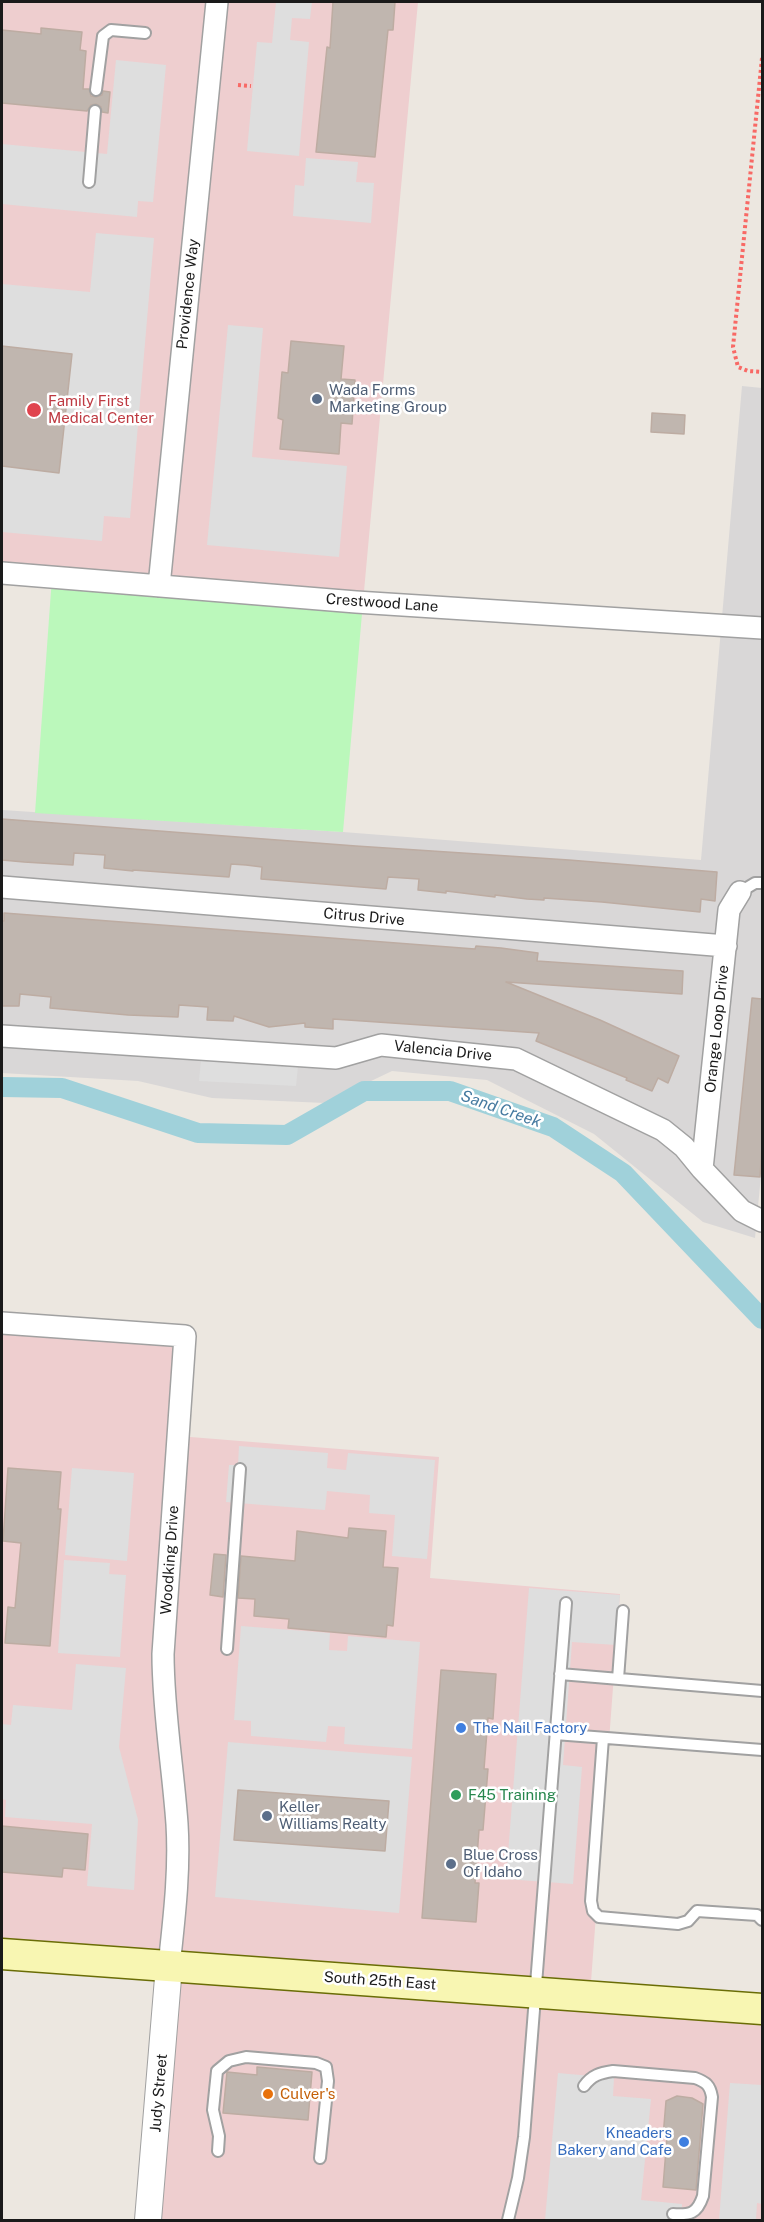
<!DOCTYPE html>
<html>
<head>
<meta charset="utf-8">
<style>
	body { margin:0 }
	#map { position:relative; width:764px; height:2222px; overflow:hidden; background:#ece7e0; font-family:"Public Sans",sans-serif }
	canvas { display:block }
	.frame { position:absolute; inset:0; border:3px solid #1a1a1a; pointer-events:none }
</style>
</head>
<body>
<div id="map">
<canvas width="764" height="2222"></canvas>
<div class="frame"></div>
</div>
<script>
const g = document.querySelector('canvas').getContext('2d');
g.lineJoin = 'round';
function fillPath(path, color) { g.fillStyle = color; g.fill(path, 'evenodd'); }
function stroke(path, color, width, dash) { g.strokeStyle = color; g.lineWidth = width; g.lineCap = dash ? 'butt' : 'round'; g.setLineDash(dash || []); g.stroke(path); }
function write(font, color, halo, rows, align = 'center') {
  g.font = font + ' "Public Sans",sans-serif'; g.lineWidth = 5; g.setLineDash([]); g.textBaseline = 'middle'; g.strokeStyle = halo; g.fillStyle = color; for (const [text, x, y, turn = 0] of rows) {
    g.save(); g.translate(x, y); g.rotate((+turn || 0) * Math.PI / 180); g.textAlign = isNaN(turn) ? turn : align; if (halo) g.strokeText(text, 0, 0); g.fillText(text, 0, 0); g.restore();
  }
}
fillPath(new Path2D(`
	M742 386 762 388V1165L755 1238 703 1222 594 1134 487 1080 392 1071 325 1103 212 1098 138 1081 2 1073V810L343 832 701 860Z`), '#d9d7d7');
fillPath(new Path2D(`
	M2 2H418L363 602 2 573Z
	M2 1323 185 1336 178 1436 439 1457 430 1578 620 1594 590 1995 762 2008V2220H148L169 1966 2 1954Z`), '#eececf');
fillPath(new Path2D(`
	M52 577 363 602 343 832 35 813Z`), '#bbf8bb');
fillPath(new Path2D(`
	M276 2H312L310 19 292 18 290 40 309 42 299 156 247 151 257 42 272 43Z
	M116 60 166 65 153 202 138 201 137 217 2 204V144L107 154Z
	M306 158 358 162 356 182 374 183 371 223 293 216 295 185 304 186Z
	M96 233 154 238 130 518 104 516 102 541 2 532V284L90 292Z
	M228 325 263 328 252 457 347 466 339 557 207 545Z
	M202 1050 299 1056 296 1086 199 1081Z
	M239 1446 328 1453 327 1468 346 1470 348 1453 435 1460 427 1559 392 1556 395 1515 369 1513 370 1495 327 1491 325 1510 226 1502 229 1465H238Z
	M72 1468 134 1473 127 1561 65 1555Z
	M64 1560 110 1563 109 1574 126 1575 120 1657 58 1653Z
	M529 1588 620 1595 616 1645 572 1642 563 1765 582 1767 573 1884 506 1879Z
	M241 1626 330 1633 329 1650 347 1651 348 1636 420 1642 412 1749 344 1744 345 1727 328 1726 326 1742 251 1736V1721L234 1720Z
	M76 1664 126 1668 119 1747 138 1820 134 1890 87 1886 92 1824 5 1817 6 1800 2 1799V1724L11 1725 13 1705 72 1710Z
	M228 1742 412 1757 399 1913 215 1897Z
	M558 2073 614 2078 613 2096 651 2099 641 2200 682 2204 681 2220H545Z
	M730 2083 762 2085V2204L757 2203 756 2220H719Z`), '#dedede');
stroke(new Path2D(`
	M2 1087 62 1088 198 1133 287 1135 364 1091H450L553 1127 623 1173 762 1319`), '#a0d1da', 20);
const building = new Path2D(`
	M333 2H395L393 30H388L375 157 316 152 327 47 330 48Z
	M41 28 82 32 80 50 86 51 83 89H89L91 96 96 97 102 95 103 91 110 92 108 113 102 112 101 107 96 104 91 105 87 111 2 103V30L41 34Z
	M291 341 344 346 341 379 355 380 352 424 341 423 339 454 280 449 283 420 278 418 282 372 288 373Z
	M2 346 72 354 59 473 2 466Z
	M652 413 685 415 684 434 651 432Z
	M2 819 356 846 569 860 717 872 715 901 701 899 700 912 602 902 544 898V900L527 899 495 895V897L446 891V893L418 890 419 879 388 877 386 889 261 879 262 867 246 865 231 864 229 877 133 870V871L104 868 105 855 74 853 73 865 24 862 2 860Z
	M4 913 475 949 476 946 501 948 538 953 537 961 683 971 682 994 506 982 600 1020 679 1056 668 1083 658 1078 652 1091 626 1080 627 1078 536 1041 539 1033 333 1019V1029L305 1027V1023L269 1027 234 1016 233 1021 207 1020 208 1007 179 1005 178 1017 128 1015 50 1008 51 997 20 994 19 1006H2V921H4Z
	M752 998 762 999V1147L760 1177 734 1175Z
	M8 1468 61 1472 58 1509H61L50 1646 5 1643 8 1607 15 1608 21 1543 3 1541Z
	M349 1528 386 1531 383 1567 398 1568 393 1626 387 1625 386 1637 288 1628 289 1619 254 1616 255 1599 238 1598 241 1556 295 1561 297 1531 348 1538Z
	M214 1554 226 1555 223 1597 210 1595Z
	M441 1670 496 1674 493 1719 488 1718 484 1769H488L483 1830H479L475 1883H479L476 1922 422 1918Z
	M238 1790 389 1801 385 1851 234 1840Z
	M2 1826 88 1834 85 1870 63 1868 62 1877 2 1872Z
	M257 2067 312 2072 308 2120 223 2113 227 2072 257 2075Z
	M677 2096 692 2098 703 2104 696 2190 663 2187 667 2137H663L666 2101Z`);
fillPath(building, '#c0b6af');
stroke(building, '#bdaca2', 1.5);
const service = new Path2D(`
	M96 90 103 36 111 30 145 33
	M89 182 95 111
	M740 892 755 883H762
	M227 1649 240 1469
	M560 1674 762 1691
	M618 1679 623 1611
	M555 1734 762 1750
	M603 1738 591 1901 593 1911 599 1917 678 1924 688 1921 697 1911 757 1915 762 1920
	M584 2086C592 2075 600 2073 613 2071L695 2078C706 2082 710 2085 712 2097L703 2196C697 2214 690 2215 673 2214
	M218 2151 219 2136 213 2110 217 2071 229 2061 246 2057 316 2063 326 2067 328 2081 320 2158
	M508 2220 518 2178 524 2137 566 1603`);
const minor = new Path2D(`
	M2 573 356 602 762 628
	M159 586 217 2
	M2 887 726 946
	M2 1036 336 1058 381 1045 516 1059 663 1130 684 1147 702 1169 742 1211 762 1221
	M702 1169 729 910 740 892
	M2 1323 185 1336 163 1654C163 1711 173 1767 177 1824 180 1871 174 1919 169 1966`);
const tertiary = new Path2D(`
	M148 2220 169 1966`);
const secondary = new Path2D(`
	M2 1954 762 2009`);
stroke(service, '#a1a1a1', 14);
stroke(minor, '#a1a1a1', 24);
stroke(tertiary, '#a1a1a1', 28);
stroke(secondary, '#6a6d06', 33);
stroke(new Path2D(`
	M762 58 733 347 738 367 748 371 762 372
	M238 85 251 86`), '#f86965', 4, [3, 3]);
stroke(service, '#fff', 10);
stroke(minor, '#fff', 21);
stroke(tertiary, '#fff', 26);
stroke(secondary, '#f8f6b2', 30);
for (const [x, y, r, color] of [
	[317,399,6,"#5c6f8a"],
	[34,410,8,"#e0444e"],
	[461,1728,6,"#3f7fe0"],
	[456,1795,6,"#2e9e5b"],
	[267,1816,6,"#5c6f8a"],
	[451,1864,6,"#5c6f8a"],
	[268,2094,6,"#e8710a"],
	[684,2142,6,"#3f7fe0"]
]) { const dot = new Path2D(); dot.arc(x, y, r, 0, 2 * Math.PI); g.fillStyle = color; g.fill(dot); stroke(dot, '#fff', 2); }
write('15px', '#1a1a1a', '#fff', [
	["Providence Way",188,294,-84],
	["Crestwood Lane",382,603,4],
	["Citrus Drive",364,917,5],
	["Orange Loop Drive",717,1029,-84],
	["Valencia Drive",443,1051,6],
	["Woodking Drive",170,1560,-86],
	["South 25th East",380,1981,4],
	["Judy Street",159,2093,-85]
]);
write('15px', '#4e5e75', '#fff', [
	["Wada Forms",329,390],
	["Marketing Group",329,407],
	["Keller",279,1807],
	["Williams Realty",279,1824],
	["Blue Cross",463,1855],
	["Of Idaho",463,1872]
], 'left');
write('15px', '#be3a42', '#fff', [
	["Family First",48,401],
	["Medical Center",48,418]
], 'left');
write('15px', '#366cbe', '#fff', [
	["The Nail Factory",473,1728],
	["Kneaders",672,2133,"right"],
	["Bakery and Cafe",672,2150,"right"]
], 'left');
write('15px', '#27864d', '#fff', [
	["F45 Training",468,1795]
], 'left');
write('15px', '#c56008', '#fff', [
	["Culver's",280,2094]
], 'left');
write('italic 16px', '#467aa0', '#fff', [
	["Sand Creek",501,1109,19]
]);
</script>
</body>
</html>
